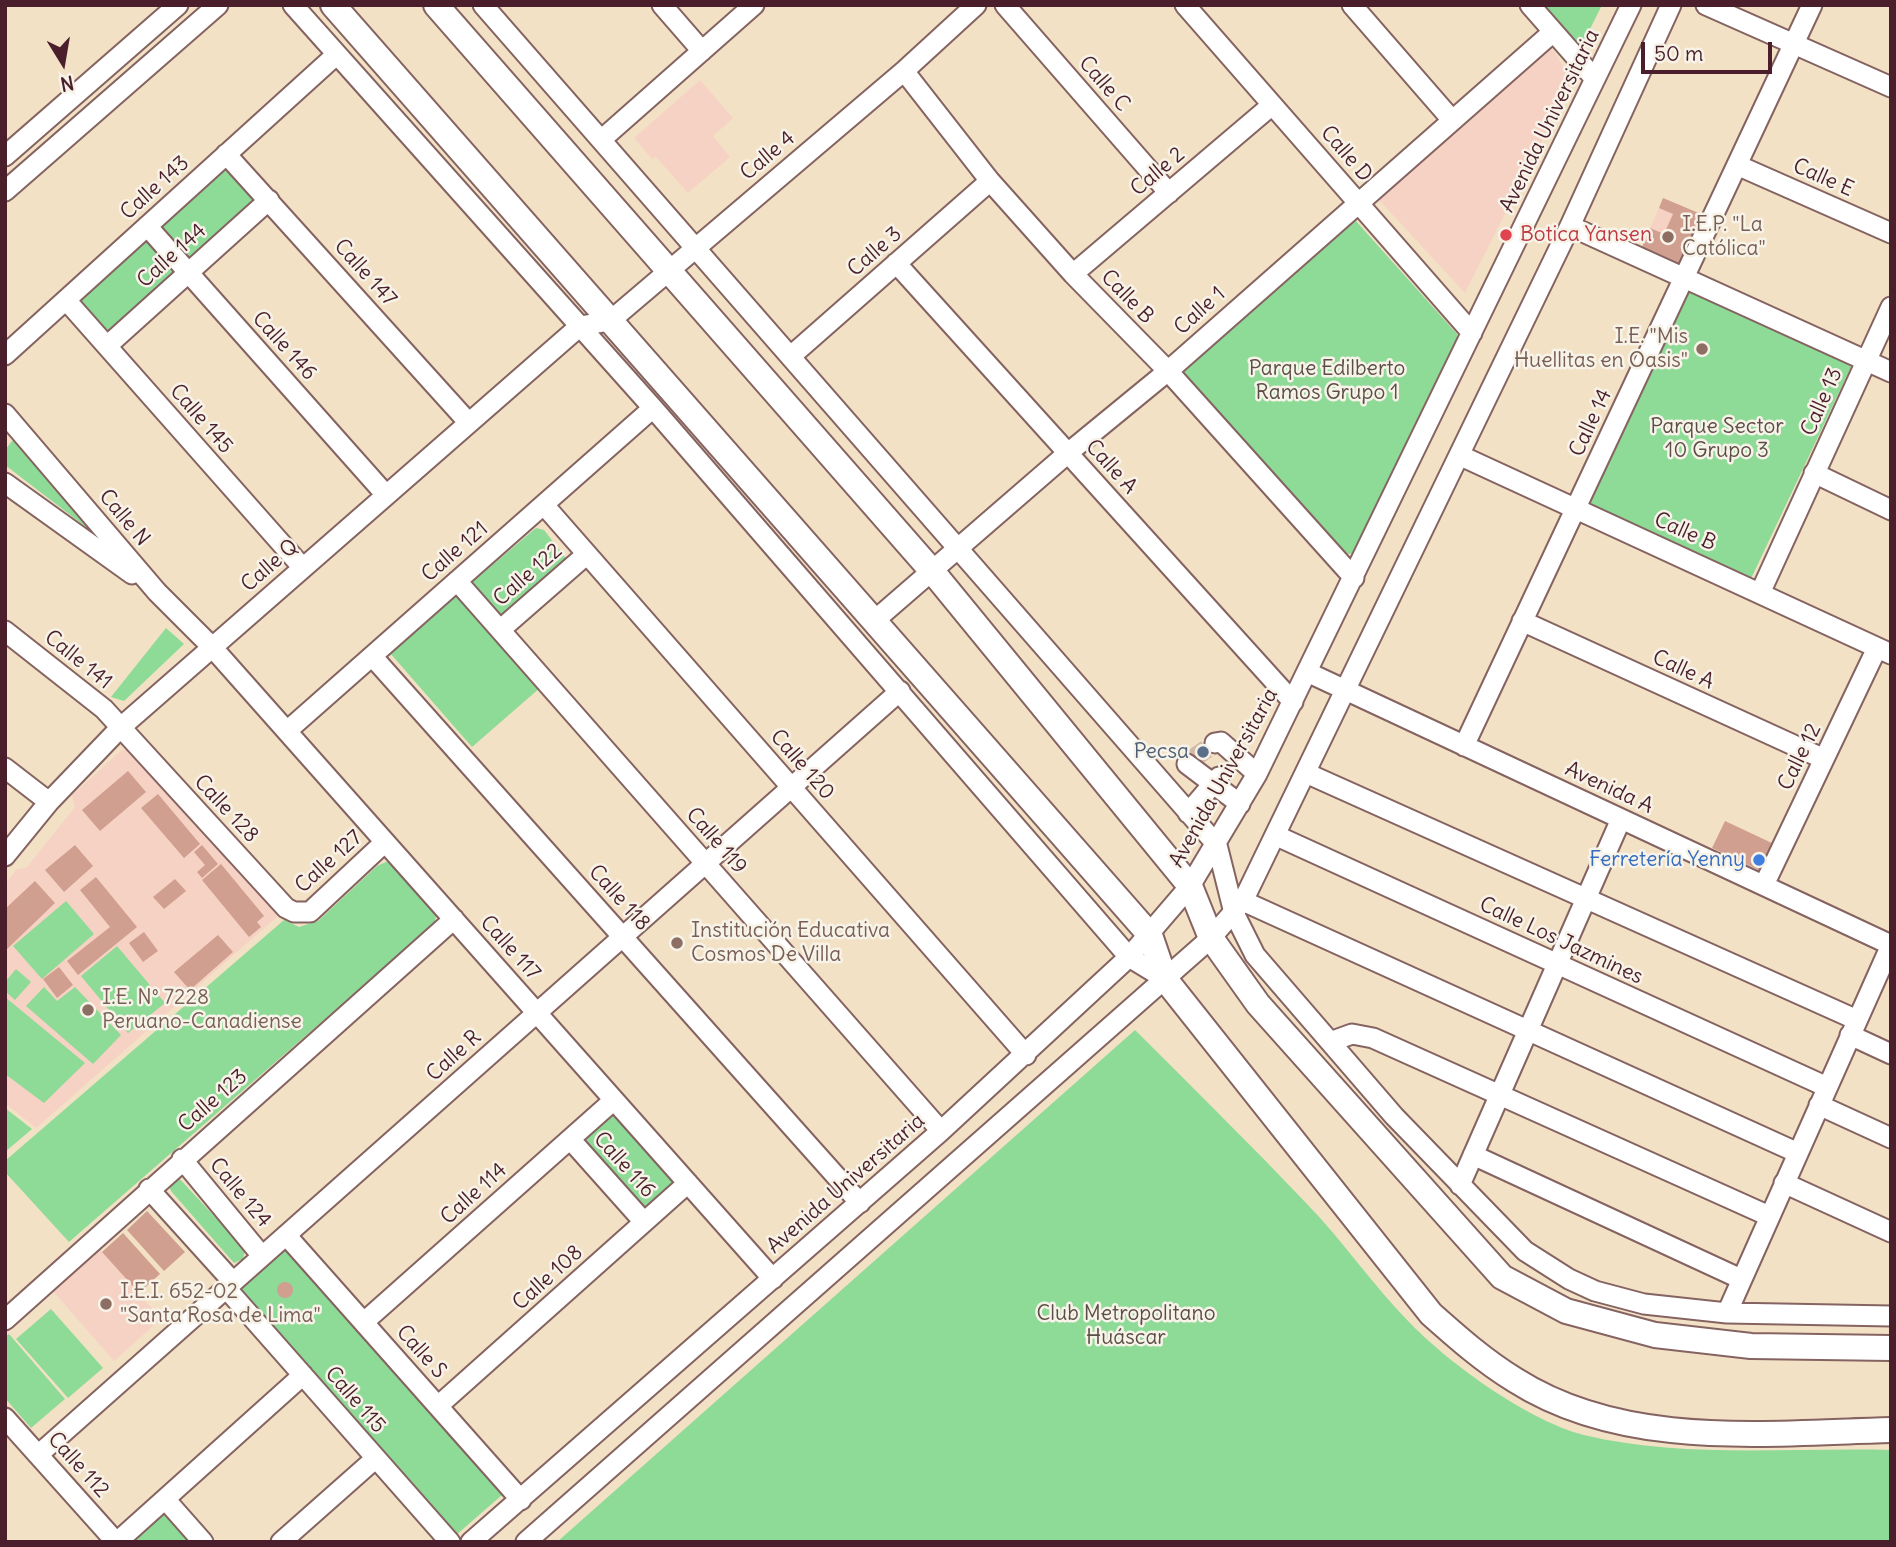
<!DOCTYPE html>
<html>
<head>
<meta charset="utf-8">
<style>
	body { margin:0 }
	#map { position:relative; width:1896px; height:1547px; overflow:hidden; background:#f3e1c6; font-family:Delius,sans-serif }
	canvas { display:block }
	.frame { position:absolute; inset:0; border:7px solid #4a1f2b; pointer-events:none }
	.north { position:absolute; left:28px; top:28px; width:70px; height:70px; -webkit-text-stroke:5px #f7f3e8; paint-order:stroke; rotate:169deg; font-size:19px; font-weight:700; line-height:28px; text-align:center; color:#4a1f2b }
	.north::after { content:''; display:block; margin:auto; width:24px; height:32px; background:#4a1f2b; clip-path:polygon(50% 0,100% 100%,50% 72%,0 100%) }
	.scale { position:absolute; left:1641px; top:42px; width:131px; height:32px; box-sizing:border-box; border:4px solid #4a1f2b; border-top:0; padding-left:9px; font-size:21px; line-height:24px; white-space:nowrap; color:#4a1f2b; -webkit-text-stroke:5px #f7f3e8; paint-order:stroke }
</style>
</head>
<body>
<div id="map">
<canvas width="1896" height="1547"></canvas>
<div class="frame"></div>
<div class="north">N</div>
<div class="scale">50 m</div>
</div>
<script>
const g = document.querySelector('canvas').getContext('2d');
g.lineJoin = 'round';
function fillPath(path, color) { g.fillStyle = color; g.fill(path, 'evenodd'); }
function stroke(path, color, width, dash) { g.strokeStyle = color; g.lineWidth = width; g.lineCap = dash ? 'butt' : 'round'; g.setLineDash(dash || []); g.stroke(path); }
function write(font, color, halo, rows, align = 'center') {
  g.font = font + ' Delius,sans-serif'; g.lineWidth = 5; g.setLineDash([]); g.textBaseline = 'middle'; g.strokeStyle = halo; g.fillStyle = color; for (const [text, x, y, turn = 0] of rows) {
    g.save(); g.translate(x, y); g.rotate((+turn || 0) * Math.PI / 180); g.textAlign = isNaN(turn) ? turn : align; if (halo) g.strokeText(text, 0, 0); g.fillText(text, 0, 0); g.restore();
  }
}
fillPath(new Path2D(`
	M1552 48 1572 81 1465 293 1379 200Z
	M700 80 733 118 713 136 730 157 688 193 656 157 652 159 634 138Z
	M1663 198 1701 214 1679 264 1642 247Z
	M122 750H131L278 916 36 1128 5 1103V884L17 869 26 868 75 807 72 795Z
	M100 1249 161 1319 114 1361 51 1289Z`), '#f6d2c4');
fillPath(new Path2D(`
	M1540 5H1602L1580 49Z
	M226 167 256 200 188 262 158 228Z
	M1355 220 1457 334 1458 343 1355 552 1350 554 1345 553 1180 373Z
	M143 237 174 274 106 335 74 297Z
	M1687 291 1852 365 1748 585 1585 506Z
	M16 436 116 550 5 465V450Z
	M536 528 544 530 568 561 500 619 471 583Z
	M459 593 541 687 472 747 390 653Z
	M166 628 184 644 124 701 111 697Z
	M386 862H392L437 913 434 924 69 1242 5 1172V1161L284 920 299 927 318 921 377 866Z
	M66 901 94 934 42 979 13 946Z
	M117 946 165 1003 128 1033 81 976Z
	M16 969 31 982 15 1000 5 991V982Z
	M44 987 57 1001 75 987 121 1035 93 1064 26 1006Z
	M5 997 85 1063 44 1103 5 1074Z
	M1135 1030C1193 1088 1251 1145 1307 1204 1344 1242 1374 1287 1411 1324 1451 1365 1529 1421 1584 1435 1683 1459 1790 1447 1891 1450V1542H557Z
	M5 1108 32 1129 5 1152Z
	M612 1113H615L674 1178V1185L644 1208 587 1146V1135Z
	M178 1177 240 1244 245 1250 243 1259 234 1263 171 1191 169 1185Z
	M285 1247 502 1495 455 1536 238 1288Z
	M51 1309 103 1368 68 1398 16 1339Z
	M9 1334 65 1399 31 1428 5 1398V1337Z
	M163 1507 193 1542H127Z`), '#8eda97');
fillPath(new Path2D(`
	M1663 198 1701 214 1679 264 1642 247 1650 228 1664 234 1673 214 1659 208Z
	M1211 739 1218 747 1195 765 1188 757Z
	M128 771 146 792 100 831 82 810Z
	M158 794 200 844 184 858 141 808Z
	M1725 821 1774 844 1761 871 1712 848Z
	M75 845 93 866 64 892 45 870Z
	M202 845 218 864 202 878 197 872 205 865 194 852Z
	M221 864 264 916 257 922 261 927 249 937 202 880Z
	M96 877 137 927 78 975 67 961 110 927 80 890Z
	M175 879 186 891 164 909 153 897Z
	M35 881 55 903 5 951V909Z
	M144 932 158 951 143 962 129 943Z
	M218 935 233 952 190 990 174 972Z
	M59 967 73 985 57 998 43 979Z
	M147 1211 185 1252 164 1271 127 1230Z
	M123 1233 160 1274 139 1293 102 1252Z
	M277 1290a8 8 0 1 1 16 0a8 8 0 1 1-16 0Z`), '#d09f8f');
stroke(new Path2D(`
	M1191 760 1215 743`), '#d1baa7', 19, [19, 10]);
const minor = new Path2D(`
	M293 5 653 408 1129 957 1165 979
	M483 5 1217 845 1234 913 1255 955 1394 1116 1525 1251 1569 1279 1595 1291 1644 1304 1727 1313 1891 1316
	M662 5 702 51
	M1005 5 1169 193
	M1185 5 1472 333
	M1352 5 1452 120
	M1530 5 1595 79
	M1706 5 1891 87
	M904 71 990 181 1073 274 1168 371 1354 578
	M601 140 754 5
	M226 154 469 423
	M5 156 178 5
	M1737 165 1891 233
	M5 191 218 5
	M147 226 386 495
	M1570 226 1891 372
	M896 263 1293 702
	M1073 274 1272 105
	M66 300 303 568
	M107 346 269 200
	M5 355 336 55
	M791 356 990 181
	M5 414 157 592 212 647 773 1279
	M1459 455 1891 654
	M1814 473 1891 510
	M5 483 132 574
	M544 505 1026 1055
	M457 581 941 1131
	M1761 591 1891 307
	M874 621 1068 453 1168 371 1553 32
	M1522 621 1824 759
	M500 630 587 554
	M5 631 104 709 286 908 294 912H310L385 842
	M372 656 860 1203
	M1307 672 1891 945
	M287 731 653 408
	M1215 743 1221 742 1257 774
	M1464 746 1812 5
	M1187 764 1240 804
	M5 768 49 802
	M1306 773 1857 1020
	M1188 813 1219 777
	M1277 836 1827 1087
	M5 856 49 802 120 728 580 326 610 321 904 71 976 5
	M1764 885 1877 648
	M1243 901 1798 1153
	M1850 1035 1891 1054
	M1330 1042 1352 1034 1373 1038 1769 1216
	M1819 1105 1891 1138
	M570 1139 644 1222
	M1473 1155 1741 1279
	M182 1159 262 1256
	M1784 1183 1891 1232
	M1460 1185 1621 819
	M149 1189 233 1282
	M286 1235 521 1500
	M226 1288 450 1542
	M1727 1313 1891 945
	M5 1320 454 919
	M364 1322 614 1100
	M438 1406 688 1183
	M5 1418 116 1542
	M38 1455 900 691
	M165 1499 203 1542
	M117 1542 303 1375
	M281 1542 376 1458
	M471 1542 941 1131 1129 957 1190 886 1257 774 1631 5
	M526 1542 1211 938 1243 901 1570 226 1671 5`);
const major = new Path2D(`
	M333 5 1150 935 1165 979 1431 1314C1458 1338 1484 1361 1515 1380 1625 1450 1767 1433 1891 1430
	M436 5 932 571 1190 886 1211 938 1258 1004 1502 1277 1566 1311 1655 1335 1751 1346 1891 1348`);
stroke(minor, '#856361', 23);
stroke(major, '#856361', 28);
stroke(minor, '#fff', 19);
stroke(major, '#fff', 24);
for (const [x, y, r, color] of [
	[1506,235,7,"#e0444e"],
	[1668,237,7,"#8d6e63"],
	[1702,349,7,"#8d6e63"],
	[1203,752,7,"#5c6f8a"],
	[1759,860,7,"#3f7fe0"],
	[677,943,7,"#8d6e63"],
	[88,1010,7,"#8d6e63"],
	[106,1304,7,"#8d6e63"]
]) { const dot = new Path2D(); dot.arc(x, y, r, 0, 2 * Math.PI); g.fillStyle = color; g.fill(dot); stroke(dot, '#f7f3e8', 2.5); }
write('21px', '#4a1f2b', '#f7f3e8', [
	["Calle C",1104,84,49],
	["Avenida Universitaria",1550,121,-64],
	["Calle D",1346,154,49],
	["Calle 4",768,156,-40],
	["Calle 2",1158,172,-40],
	["Calle E",1823,178,24],
	["Calle 143",155,188,-42],
	["Calle 3",875,252,-41],
	["Calle 144",172,256,-42],
	["Calle 147",365,273,48],
	["Calle B",1127,297,46],
	["Calle 1",1200,311,-42],
	["Calle 146",284,346,48],
	["Calle 13",1822,402,-66],
	["Calle 145",201,419,49],
	["Calle 14",1591,423,-65],
	["Calle A",1111,467,48],
	["Calle N",124,518,50],
	["Calle B",1685,532,24],
	["Calle 121",455,552,-41],
	["Calle Q",270,566,-41],
	["Calle 122",528,575,-41],
	["Calle 141",78,660,39],
	["Calle A",1683,670,25],
	["Calle 12",1800,757,-64],
	["Calle 120",802,765,49],
	["Avenida Universitaria",1224,778,-61],
	["Avenida A",1609,788,25],
	["Calle 128",226,809,47],
	["Calle 119",716,841,49],
	["Calle 127",329,862,-42],
	["Calle 118",619,898,48],
	["Calle Los Jazmines",1561,941,25],
	["Calle 117",510,948,48],
	["Calle R",454,1056,-42],
	["Calle 123",213,1101,-41],
	["Calle 116",624,1165,48],
	["Avenida Universitaria",846,1184,-41],
	["Calle 124",240,1193,50],
	["Calle 114",474,1194,-42],
	["Calle 108",548,1278,-42],
	["Calle S",421,1352,48],
	["Calle 115",355,1400,49],
	["Calle 112",78,1465,48]
]);
write('21px', '#785e54', '#f7f3e8', [
	["I.E.P. \"La",1682,225],
	["Católica\"",1682,249],
	["I.E. \"Mis",1688,337,"right"],
	["Huellitas en Oasis\"",1688,361,"right"],
	["Institución Educativa",691,931],
	["Cosmos De Villa",691,955],
	["I.E. N° 7228",102,998],
	["Peruano-Canadiense",102,1022],
	["I.E.I. 652-02",120,1292],
	["\"Santa Rosa de Lima\"",120,1316]
], 'left');
write('21px', '#be3a42', '#f7f3e8', [
	["Botica Yansen",1520,235]
], 'left');
write('21px', '#5b4e46', '#f7f3e8', [
	["Parque Edilberto",1327,369],
	["Ramos Grupo 1",1327,393],
	["Parque Sector",1717,427],
	["10 Grupo 3",1717,451],
	["Club Metropolitano",1126,1314],
	["Huáscar",1126,1338]
]);
write('21px', '#4e5e75', '#f7f3e8', [
	["Pecsa",1189,752]
], 'right');
write('21px', '#366cbe', '#f7f3e8', [
	["Ferretería Yenny",1745,860]
], 'right');
</script>
</body>
</html>
